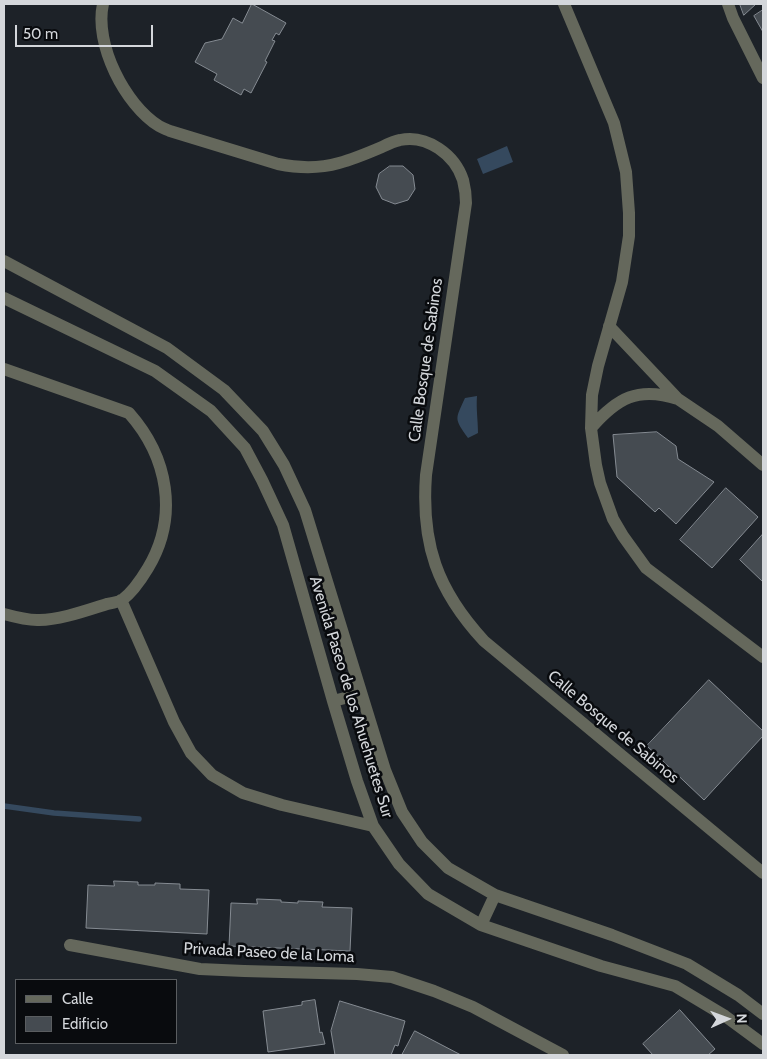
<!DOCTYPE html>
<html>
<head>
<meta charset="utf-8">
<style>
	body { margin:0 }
	#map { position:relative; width:767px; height:1059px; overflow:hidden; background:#1d2228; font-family:Cabin,sans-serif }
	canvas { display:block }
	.frame { position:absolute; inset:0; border:5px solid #d4d7db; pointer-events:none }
	.legend { position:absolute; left:15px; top:979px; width:162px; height:65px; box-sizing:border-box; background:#090b0e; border:1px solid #5a5d60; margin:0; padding:6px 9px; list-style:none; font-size:15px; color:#d4d7db }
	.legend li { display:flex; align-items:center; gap:10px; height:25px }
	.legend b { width:25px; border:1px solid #5a5d60 }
	.north { position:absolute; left:702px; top:994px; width:50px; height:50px; -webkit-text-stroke:4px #090b0e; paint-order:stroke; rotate:88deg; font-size:14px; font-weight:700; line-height:20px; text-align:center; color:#d4d7db }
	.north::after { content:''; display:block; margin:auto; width:18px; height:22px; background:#d4d7db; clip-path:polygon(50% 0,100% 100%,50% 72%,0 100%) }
	.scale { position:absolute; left:15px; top:25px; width:138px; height:22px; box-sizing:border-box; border:2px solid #d4d7db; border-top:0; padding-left:6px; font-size:15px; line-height:18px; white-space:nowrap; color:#d4d7db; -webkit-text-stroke:4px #090b0e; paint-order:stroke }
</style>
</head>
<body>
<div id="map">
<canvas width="767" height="1059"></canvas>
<div class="frame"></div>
<ul class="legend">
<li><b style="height:6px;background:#65685c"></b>Calle</li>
<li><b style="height:14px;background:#454b51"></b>Edificio</li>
</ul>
<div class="north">N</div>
<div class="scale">50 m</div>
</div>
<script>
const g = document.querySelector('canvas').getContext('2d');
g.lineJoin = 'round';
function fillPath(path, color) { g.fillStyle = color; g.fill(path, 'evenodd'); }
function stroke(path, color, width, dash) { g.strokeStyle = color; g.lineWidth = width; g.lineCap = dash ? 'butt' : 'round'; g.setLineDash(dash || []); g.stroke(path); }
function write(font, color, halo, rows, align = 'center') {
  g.font = font + ' Cabin,sans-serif'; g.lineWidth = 5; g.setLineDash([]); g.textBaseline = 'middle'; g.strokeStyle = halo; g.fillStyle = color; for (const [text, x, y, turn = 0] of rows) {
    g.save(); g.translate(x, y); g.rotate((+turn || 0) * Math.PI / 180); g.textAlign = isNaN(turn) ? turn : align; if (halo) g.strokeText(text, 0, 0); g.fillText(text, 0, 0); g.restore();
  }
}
fillPath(new Path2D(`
	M507 146 513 162 483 174 477 159Z
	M477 396C476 409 478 420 478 433L468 438C454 418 455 420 465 398Z`), '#35495e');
stroke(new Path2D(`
	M4 806 54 813 139 819`), '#35495e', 5.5);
const building = new Path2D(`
	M252 4 286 23 279 35 276 33 272 40 275 41 265 61 267 62 251 93 244 89 241 95 214 80 217 74 195 62 205 43 222 39 233 18 242 23Z
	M740 4H756L744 15Z
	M763 10V32L754 16Z
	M390 166H403L413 175 415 189 408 200 395 204 382 199 376 187 379 174Z
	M657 432 676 446 678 459 714 482 676 524 659 508 655 512 617 477 613 435Z
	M726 488 758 517 712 568 680 540Z
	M763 534V582L740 560Z
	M709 680 763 731V736L704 800 647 746Z
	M114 881 138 882V885H155V883L180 884V889L209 890 207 934 86 928 88 885 114 886Z
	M257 899 281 900V902L298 903V901L323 902 322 907 352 908 350 951 229 946 231 903 257 904Z
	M315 1000 320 1033 322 1032 325 1044 268 1052 263 1011 302 1005V1002Z
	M340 1001 405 1021 398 1046 395 1045 391 1055H335L331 1031Z
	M680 1010 715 1049 708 1055H653L643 1044Z
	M415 1031 461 1055H402Z`);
fillPath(building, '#454b51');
stroke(building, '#858b92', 1);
stroke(new Path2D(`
	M103 4C94 44 125 105 159 126 163 128 167 130 170 131L278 164C298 168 318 169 339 163 354 159 368 153 382 147 388 144 394 141 400 140 427 134 455 155 463 180 465 188 466 195 466 203L426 475C421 544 437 590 484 641L763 873
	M564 4 614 123 626 172 629 213V236L622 282 598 366 592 395 591 428 596 465 600 483 613 519 623 536 646 568 763 657
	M728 4 733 18 763 78
	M4 261 167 348 224 390 263 431 284 465 305 510 385 770 402 812 422 842 448 868 495 895 612 935 687 964 738 995 763 1014
	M4 298 155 371 211 411 245 448 262 480 283 525 333 701 357 781 373 826 399 864 428 894 481 925 601 966 675 986 725 1016 763 1044
	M609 326 678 399 718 426 763 465
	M4 369 129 413C168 457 179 516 148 568 142 578 133 592 122 600 118 602 112 603 107 604 88 610 57 621 37 620 26 620 15 617 4 614
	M591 428C617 398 638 386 678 399
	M121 600 174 722 191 753 212 775 243 793 282 805 373 826
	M333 701 361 694
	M481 925 495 895
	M70 945 200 969 244 971 357 974 392 977 434 991 473 1007 563 1055`), '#65685c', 12);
write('16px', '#d4d7db', '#090b0e', [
	["Calle Bosque de Sabinos",426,360,-82],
	["Avenida Paseo de los Ahuehuetes Sur",351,697,73],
	["Calle Bosque de Sabinos",613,727,40],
	["Privada Paseo de la Loma",269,953,3]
]);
</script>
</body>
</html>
